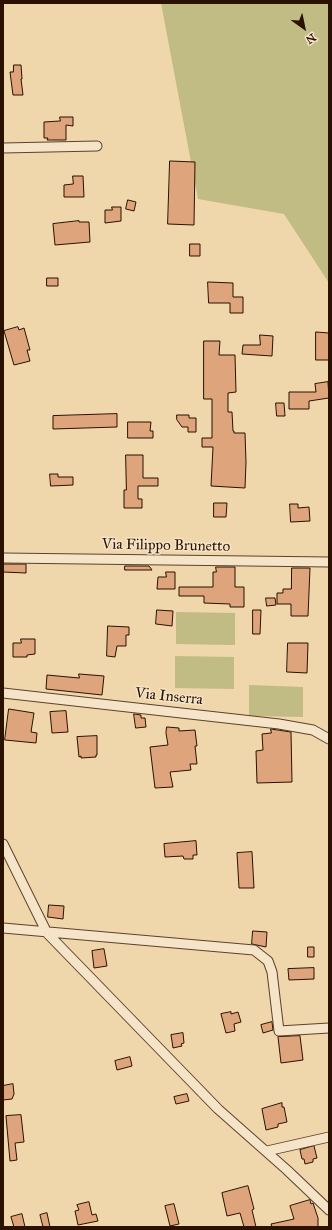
<!DOCTYPE html>
<html>
<head>
<meta charset="utf-8">
<style>
	body { margin:0 }
	#map { position:relative; width:332px; height:1230px; overflow:hidden; background:#f0d6ab; font-family:"IM FELL Great Primer",serif }
	canvas { display:block }
	.frame { position:absolute; inset:0; border:4px solid #2a1100; pointer-events:none }
	.north { position:absolute; left:284px; top:8px; width:40px; height:40px; -webkit-text-stroke:3px #f5e4c8; paint-order:stroke; rotate:147deg; font-size:11px; font-weight:700; line-height:16px; text-align:center; color:#2a1100 }
	.north::after { content:''; display:block; margin:auto; width:14px; height:18px; background:#2a1100; clip-path:polygon(50% 0,100% 100%,50% 72%,0 100%) }
</style>
</head>
<body>
<div id="map">
<canvas width="332" height="1230"></canvas>
<div class="frame"></div>
<div class="north">N</div>
</div>
<script>
const g = document.querySelector('canvas').getContext('2d');
g.lineJoin = 'round';
function fillPath(path, color) { g.fillStyle = color; g.fill(path, 'evenodd'); }
function stroke(path, color, width, dash) { g.strokeStyle = color; g.lineWidth = width; g.lineCap = dash ? 'butt' : 'round'; g.setLineDash(dash || []); g.stroke(path); }
function write(font, color, halo, rows, align = 'center') {
  g.font = font + ' "IM FELL Great Primer",serif'; g.lineWidth = 3; g.setLineDash([]); g.textBaseline = 'middle'; g.strokeStyle = halo; g.fillStyle = color; for (const [text, x, y, turn = 0] of rows) {
    g.save(); g.translate(x, y); g.rotate((+turn || 0) * Math.PI / 180); g.textAlign = isNaN(turn) ? turn : align; if (halo) g.strokeText(text, 0, 0); g.fillText(text, 0, 0); g.restore();
  }
}
fillPath(new Path2D(`
	M161 3H329V283L284 214 198 199Z
	M176 612 235 613V645L176 644Z
	M175 656 234 657V689L175 688Z
	M249 685 303 687V717L249 716Z`), '#c0bc84');
const building = new Path2D(`
	M14 65H21L22 79H21L23 95H13L10 72H13Z
	M60 117H73V126L66 125V140H47L48 138H44V122L60 121Z
	M170 161 195 162 194 225 168 224Z
	M73 176H83L84 197H64V185L73 184Z
	M128 200 136 202 134 211 126 209Z
	M112 207H121V221L105 223V210H112Z
	M79 221V222H89L90 242 55 245 53 224Z
	M190 244H200V256H190Z
	M47 278H58V286H47Z
	M208 282 233 283V297H243V313H230V303H209Z
	M18 327 19 330 24 328 30 350H27L30 361 14 365 4 331Z
	M316 332 329 333V360H316Z
	M260 335 273 336 272 356 242 354 243 345H260Z
	M204 341H220L219 355H235L236 392 228 393V412H232L233 431H234V433H245L246 462 245 488 211 486 213 447H202V438H212V399H204Z
	M328 382 329 398 309 401V409H289V392H316L315 384Z
	M276 403H284L285 416H277Z
	M117 414V427L53 429V416Z
	M177 415H189V418H196V432H188V427H182L177 420Z
	M128 422H151L150 431H153V438H128Z
	M126 455H143V478H158V486H138V499H142V508H124V490H126Z
	M50 474H58V477H73V485L51 486Z
	M214 503H227L226 517H214Z
	M290 504H298V508L309 507 310 521 291 522Z
	M3 564H26V573L3 572Z
	M125 566H149L152 570H125Z
	M216 567H235V587H244V607H230V604L204 603V596H179V587H213V572H216Z
	M292 568H310L308 616H291V604H277V593H283V589H291Z
	M166 572H175V589H157L158 577H166Z
	M266 598H275L276 605 267 606Z
	M157 610 173 611 172 626 156 624Z
	M253 610H261L260 634H253Z
	M108 626 129 627V635H126V646H117L115 657 107 656Z
	M21 639H35V654L27 655V657H13V643H21Z
	M288 643H308L307 673 287 672Z
	M79 674 104 676 102 695 46 689 47 675 79 678Z
	M9 709 34 713 31 732 37 733 36 743 5 740Z
	M66 711 68 732 52 733 50 712Z
	M134 714 141 715V718H145L146 727 136 728Z
	M167 727 179 728V731L195 730 197 746H195L197 764H190L191 770 170 772 173 787 155 788 150 747 168 745 166 733Z
	M271 729 291 732 292 782 257 783 256 751 263 750 262 734 271 733Z
	M97 736V755H96V757L81 758V756L79 757 77 737Z
	M196 841 197 855H193V859H184L183 856 165 857 164 844Z
	M252 852 254 888H239L237 853Z
	M49 905 64 906 63 919 48 917Z
	M253 931 267 932 266 947 252 944Z
	M308 947H314V957H308Z
	M104 949 107 966 94 968 92 951Z
	M314 968V979L289 980 288 969Z
	M231 1012V1014L238 1012 241 1022 234 1024 235 1031 226 1033 221 1014Z
	M272 1022 273 1030 263 1033 261 1025Z
	M183 1033 184 1043 181 1044 182 1046 173 1048 171 1035Z
	M300 1036 303 1060 281 1063 278 1037Z
	M130 1057 132 1066 117 1070 115 1061Z
	M13 1084 14 1094 12 1099 3 1100V1086Z
	M187 1094 189 1101 176 1104 174 1097Z
	M282 1103V1107H284L287 1122 278 1124V1127L266 1130 262 1109Z
	M21 1115 24 1142 15 1143 17 1160 10 1161 6 1116Z
	M314 1146 317 1158 313 1159V1162L305 1164 304 1159H302L300 1150Z
	M248 1186 254 1209 252 1210 256 1227H244L240 1213 227 1216 222 1193Z
	M310 1200 311 1204 313 1203 318 1218V1227H272L271 1224 294 1219 290 1206Z
	M89 1202 92 1215 96 1214 98 1221 78 1225 75 1211 79 1210 77 1205Z
	M174 1204 179 1224 170 1226 165 1206Z
	M47 1213 50 1227H43L40 1215Z
	M22 1214 25 1227H14L11 1217Z`);
fillPath(building, '#dea47b');
stroke(building, '#2a1100', 1);
const minor = new Path2D(`
	M3 148 97 146
	M3 558 329 562
	M3 693 279 724 313 730 329 739
	M3 844 47 933 218 1109 287 1170 329 1210
	M3 928 254 950 268 961 272 972 279 1031 329 1028
	M267 1151 329 1137`);
stroke(minor, '#5c422b', 11);
stroke(minor, '#f5e4c8', 9);
write('15px', '#2a1100', '#f5e4c8', [
	["Via Filippo Brunetto",166,546,1],
	["Via Inserra",169,697,6]
]);
</script>
</body>
</html>
